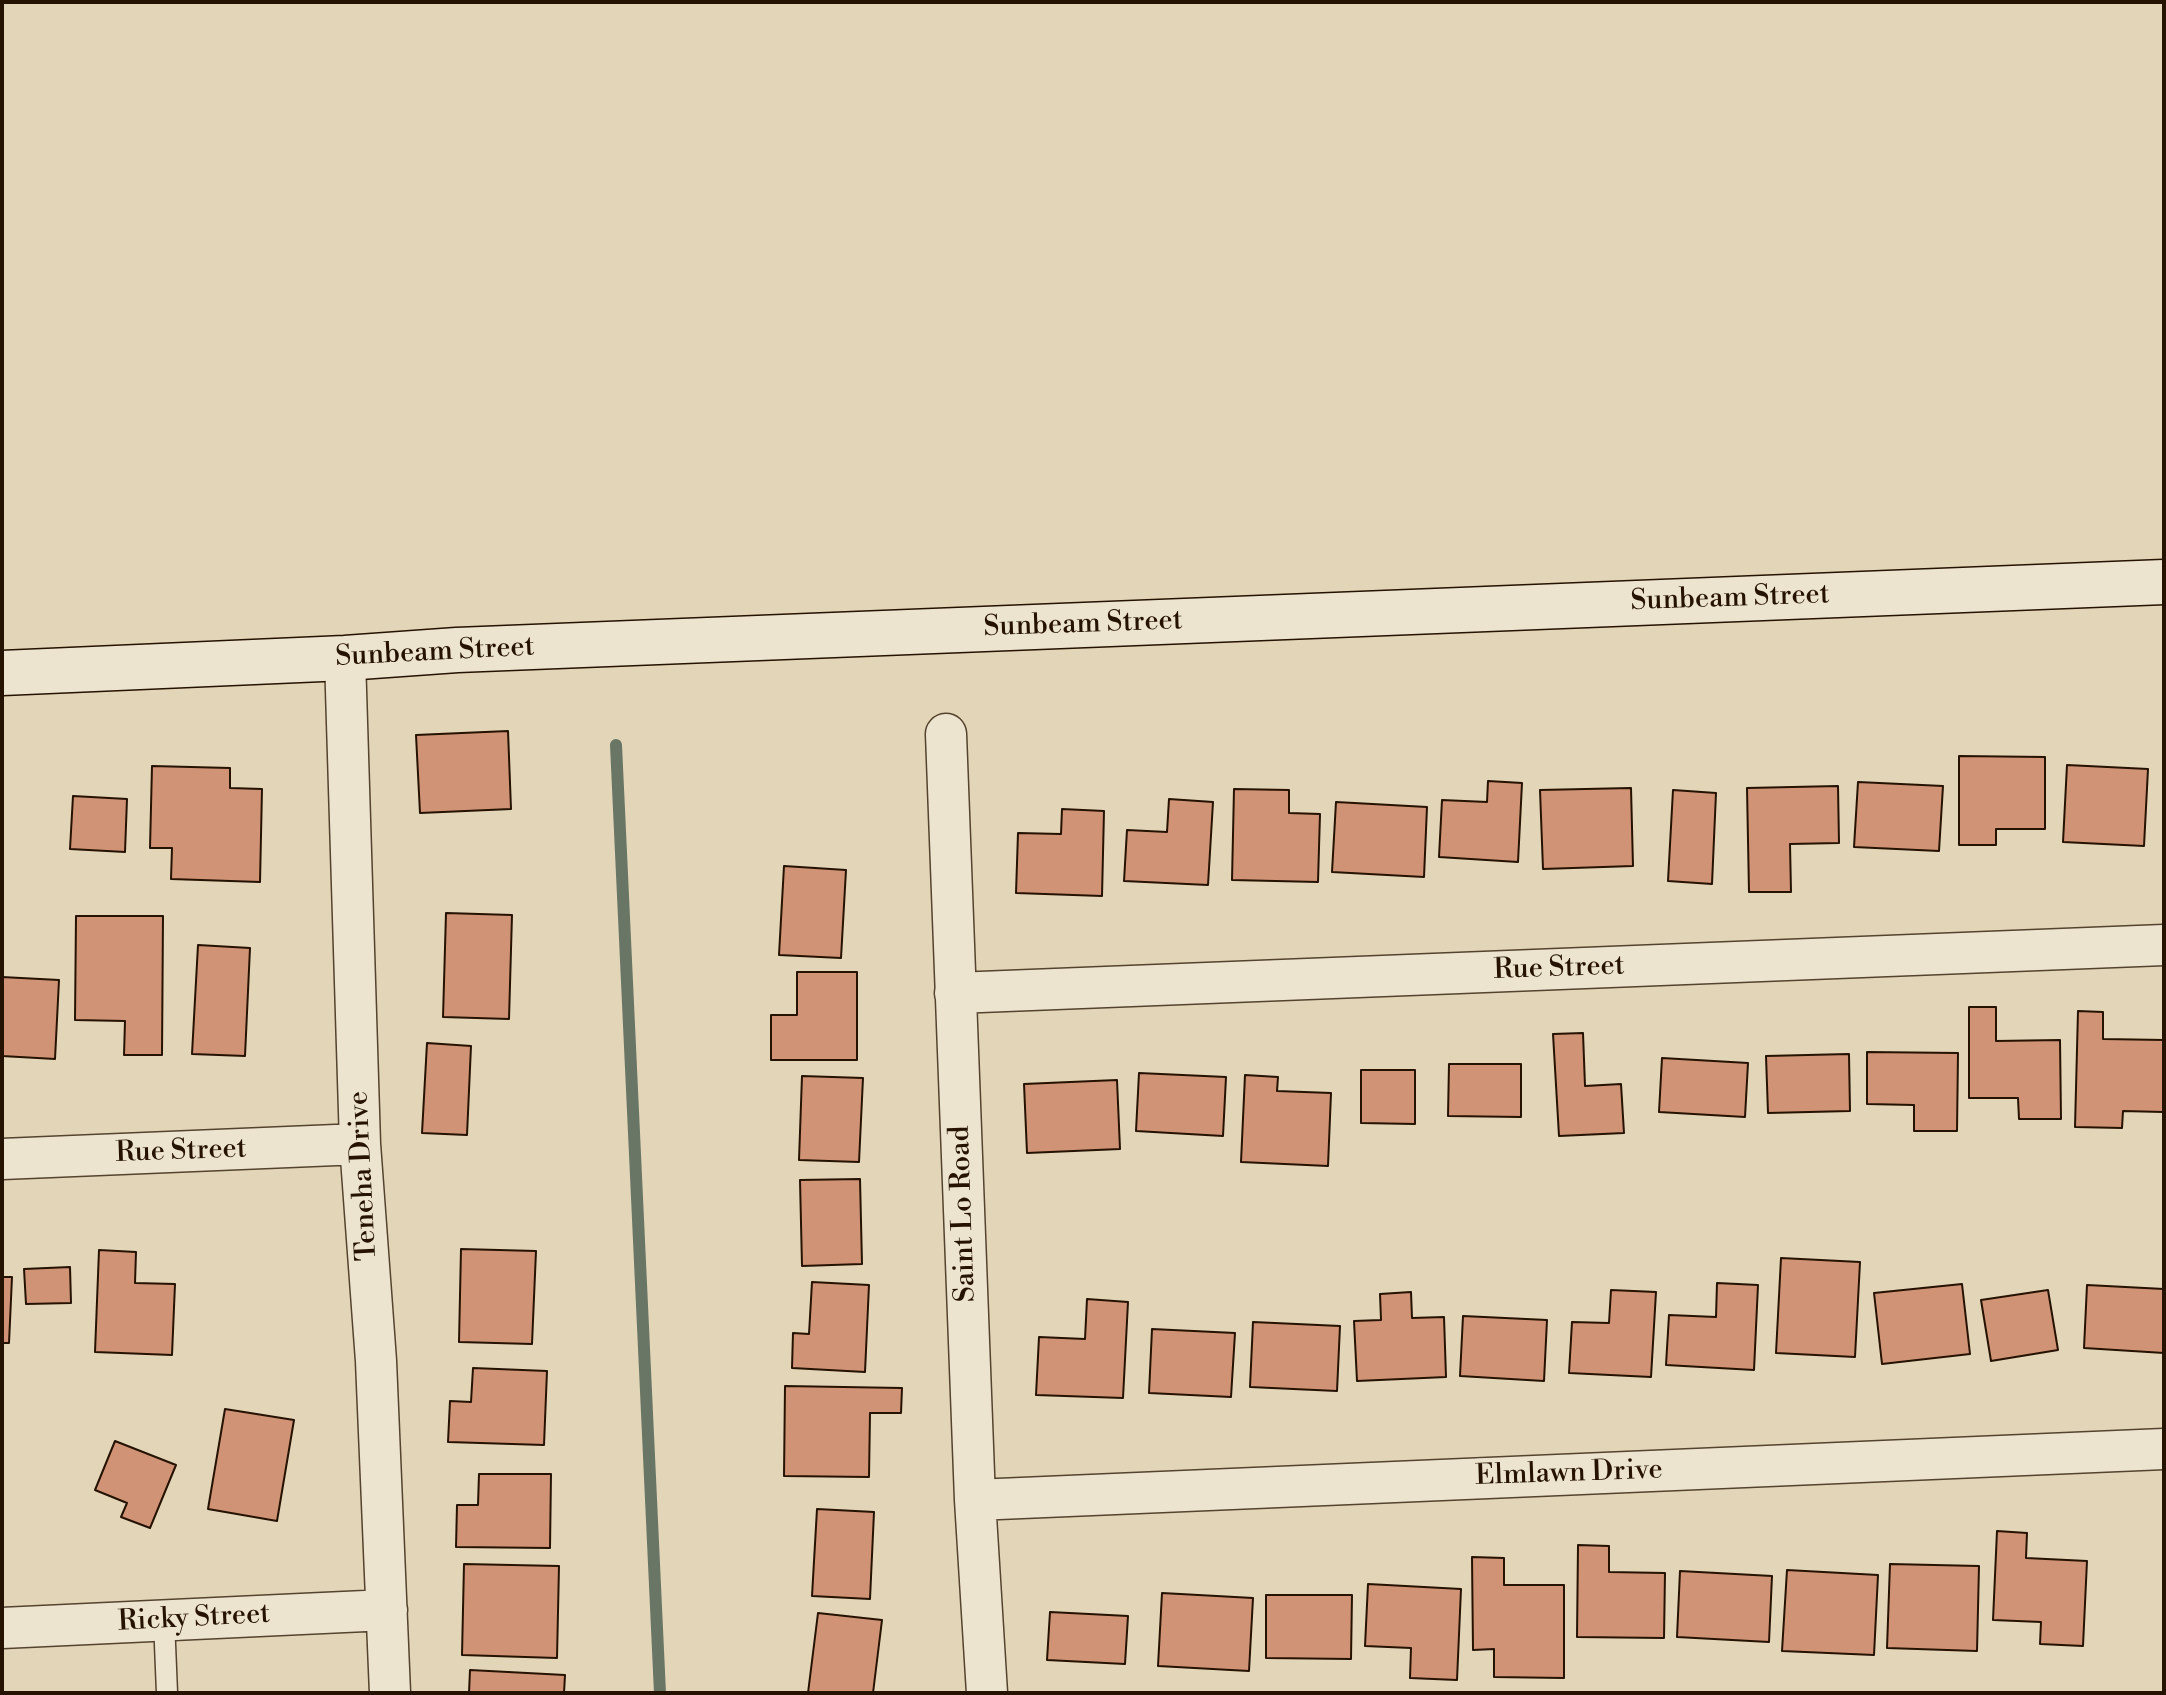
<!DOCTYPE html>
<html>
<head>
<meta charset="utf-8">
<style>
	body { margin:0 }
	#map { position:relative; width:2166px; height:1695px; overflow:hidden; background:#e3d5b7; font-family:"Libre Bodoni",serif }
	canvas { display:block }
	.frame { position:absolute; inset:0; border:4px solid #251200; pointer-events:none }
</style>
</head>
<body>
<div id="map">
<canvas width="2166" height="1695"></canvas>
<div class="frame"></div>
</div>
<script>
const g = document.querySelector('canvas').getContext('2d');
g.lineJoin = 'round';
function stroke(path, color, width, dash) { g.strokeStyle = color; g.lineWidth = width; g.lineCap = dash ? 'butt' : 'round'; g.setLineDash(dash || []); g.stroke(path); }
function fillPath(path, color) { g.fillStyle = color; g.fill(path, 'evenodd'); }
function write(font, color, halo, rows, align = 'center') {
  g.font = font + ' "Libre Bodoni",serif'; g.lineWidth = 8; g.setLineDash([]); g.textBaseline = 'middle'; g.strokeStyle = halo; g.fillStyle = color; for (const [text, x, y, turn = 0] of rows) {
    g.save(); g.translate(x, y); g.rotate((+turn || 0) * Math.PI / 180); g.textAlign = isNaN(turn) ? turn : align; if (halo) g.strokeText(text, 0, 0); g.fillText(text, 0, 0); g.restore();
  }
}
stroke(new Path2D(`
	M616 745 660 1693`), '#697666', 12);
const building = new Path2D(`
	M508 731 511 809 420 813 416 735Z
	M1959 756 2045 757V829H1996V845H1959Z
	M2067 765 2148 769 2144 846 2063 842Z
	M152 766 230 768V788L262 789 260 882 171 879 172 848H150Z
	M1488 781 1522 783 1518 862 1439 857 1442 800 1487 802Z
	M1858 782 1943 786 1939 851 1854 847Z
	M1838 786 1839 843 1790 844 1791 892H1749L1747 788Z
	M1631 788 1633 866 1543 869 1540 790Z
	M1234 789 1289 790V813L1320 814 1318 882 1232 880Z
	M1673 790 1716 793 1712 884 1668 881Z
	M73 796 127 799 125 852 70 849Z
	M1169 799 1213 802 1208 885 1124 881 1127 830 1167 832Z
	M1336 802 1427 807 1424 877 1332 872Z
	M1062 809 1104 811 1102 896 1016 893 1018 833 1061 834Z
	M784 866 846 870 841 958 779 955Z
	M446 913 512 915 509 1019 443 1017Z
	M76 916H163L162 1055H124L125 1021 75 1020Z
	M198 945 250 948 245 1056 192 1054Z
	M797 972H857V1060H771V1015H797Z
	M2 977 59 980 55 1059 2 1056Z
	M1969 1007H1996V1041L2060 1040 2061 1119H2019L2018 1098H1969Z
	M2078 1011 2103 1012V1039L2164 1040 2163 1112 2123 1111 2122 1128 2075 1127Z
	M1583 1033 1585 1086 1621 1084 1624 1133 1559 1136 1553 1034Z
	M427 1043 471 1046 467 1135 422 1133Z
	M1867 1052 1958 1053 1957 1131H1914V1105L1867 1104Z
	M1849 1054 1850 1111 1768 1113 1766 1056Z
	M1662 1058 1748 1063 1745 1117 1659 1112Z
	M1449 1064H1521V1117L1448 1116Z
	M1361 1070H1415V1124L1361 1123Z
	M1139 1073 1226 1077 1223 1136 1136 1131Z
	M1245 1075 1278 1077 1277 1091 1331 1093 1328 1166 1241 1162Z
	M802 1076 863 1078 859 1162 799 1160Z
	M1117 1080 1120 1149 1027 1153 1024 1084Z
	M860 1179 862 1264 802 1266 800 1180Z
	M461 1249 536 1251 532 1344 459 1342Z
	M99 1250 136 1252 135 1283 175 1284 172 1355 95 1352Z
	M1781 1258 1860 1262 1855 1357 1776 1353Z
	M70 1267 71 1303 26 1304 24 1269Z
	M2 1277H12L9 1343H2Z
	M812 1282 869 1285 865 1372 792 1368 793 1333 809 1334Z
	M1717 1283 1758 1285 1754 1370 1666 1365 1669 1315 1716 1317Z
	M1962 1284 1970 1354 1882 1364 1874 1293Z
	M2087 1285 2164 1289V1353L2084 1348Z
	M1611 1290 1656 1292 1651 1377 1569 1373 1572 1322 1609 1323Z
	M2048 1290 2058 1350 1991 1361 1981 1300Z
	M1411 1292 1412 1318 1444 1317 1446 1377 1357 1381 1354 1321 1381 1320 1380 1294Z
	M1087 1299 1128 1302 1123 1398 1036 1395 1039 1337 1085 1339Z
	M1463 1316 1547 1320 1544 1381 1460 1376Z
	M1253 1322 1340 1326 1337 1391 1250 1387Z
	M1152 1329 1235 1333 1231 1397 1149 1393Z
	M473 1368 547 1371 544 1445 448 1442 450 1401 471 1402Z
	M785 1386 902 1388 901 1413H870L869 1477 784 1476Z
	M225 1409 294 1420 277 1521 208 1509Z
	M115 1441 176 1465 150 1528 121 1517 127 1503 95 1490Z
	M479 1474H551L550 1548 456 1547 457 1505H478Z
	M817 1509 874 1512 870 1599 812 1596Z
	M1997 1531 2027 1533 2026 1558 2087 1561 2083 1646 2040 1644 2041 1622 1993 1620Z
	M1578 1545 1609 1546V1572L1665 1573 1664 1638 1577 1637Z
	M1472 1557 1504 1558V1585H1564V1678L1494 1677V1649L1473 1650Z
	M464 1564 559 1566 557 1658 462 1655Z
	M1890 1564 1979 1566 1977 1651 1887 1648Z
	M1787 1570 1878 1575 1874 1655 1782 1651Z
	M1680 1571 1772 1576 1769 1642 1677 1637Z
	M1368 1584 1461 1589 1457 1680 1410 1678 1411 1648 1365 1646Z
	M1162 1593 1253 1598 1249 1671 1158 1666Z
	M1266 1595H1352L1351 1659 1266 1658Z
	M1050 1612 1128 1616 1125 1664 1047 1660Z
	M818 1613 882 1620 873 1693H808Z
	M470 1670 565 1675 564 1693H469Z`);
fillPath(building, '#d09375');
stroke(building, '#251200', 2);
const lane = new Path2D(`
	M164 1620 167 1693`);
const street = new Path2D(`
	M345 658 360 1144 376 1361 390 1693
	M946 734 975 1500 987 1693
	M955 993 2164 945
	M2 1159 360 1144
	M975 1500 2164 1449
	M2 1628 387 1610`);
const secondary = new Path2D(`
	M2 673 345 658 457 650 2164 582`);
stroke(lane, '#54432e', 23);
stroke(street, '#54432e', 43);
stroke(secondary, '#251200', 47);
stroke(lane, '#ede4d0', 20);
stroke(street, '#ede4d0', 40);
stroke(secondary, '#ede4d0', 44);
write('28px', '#251200', '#ede4d0', [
	["Sunbeam Street",1730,599,-2],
	["Sunbeam Street",1083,625,-2],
	["Sunbeam Street",435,653,-3],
	["Rue Street",1559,969,-2],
	["Rue Street",181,1152,-2],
	["Teneha Drive",364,1176,-93],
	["Saint Lo Road",964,1214,-92],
	["Elmlawn Drive",1569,1474,-2],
	["Ricky Street",194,1619,-3]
]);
</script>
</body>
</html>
